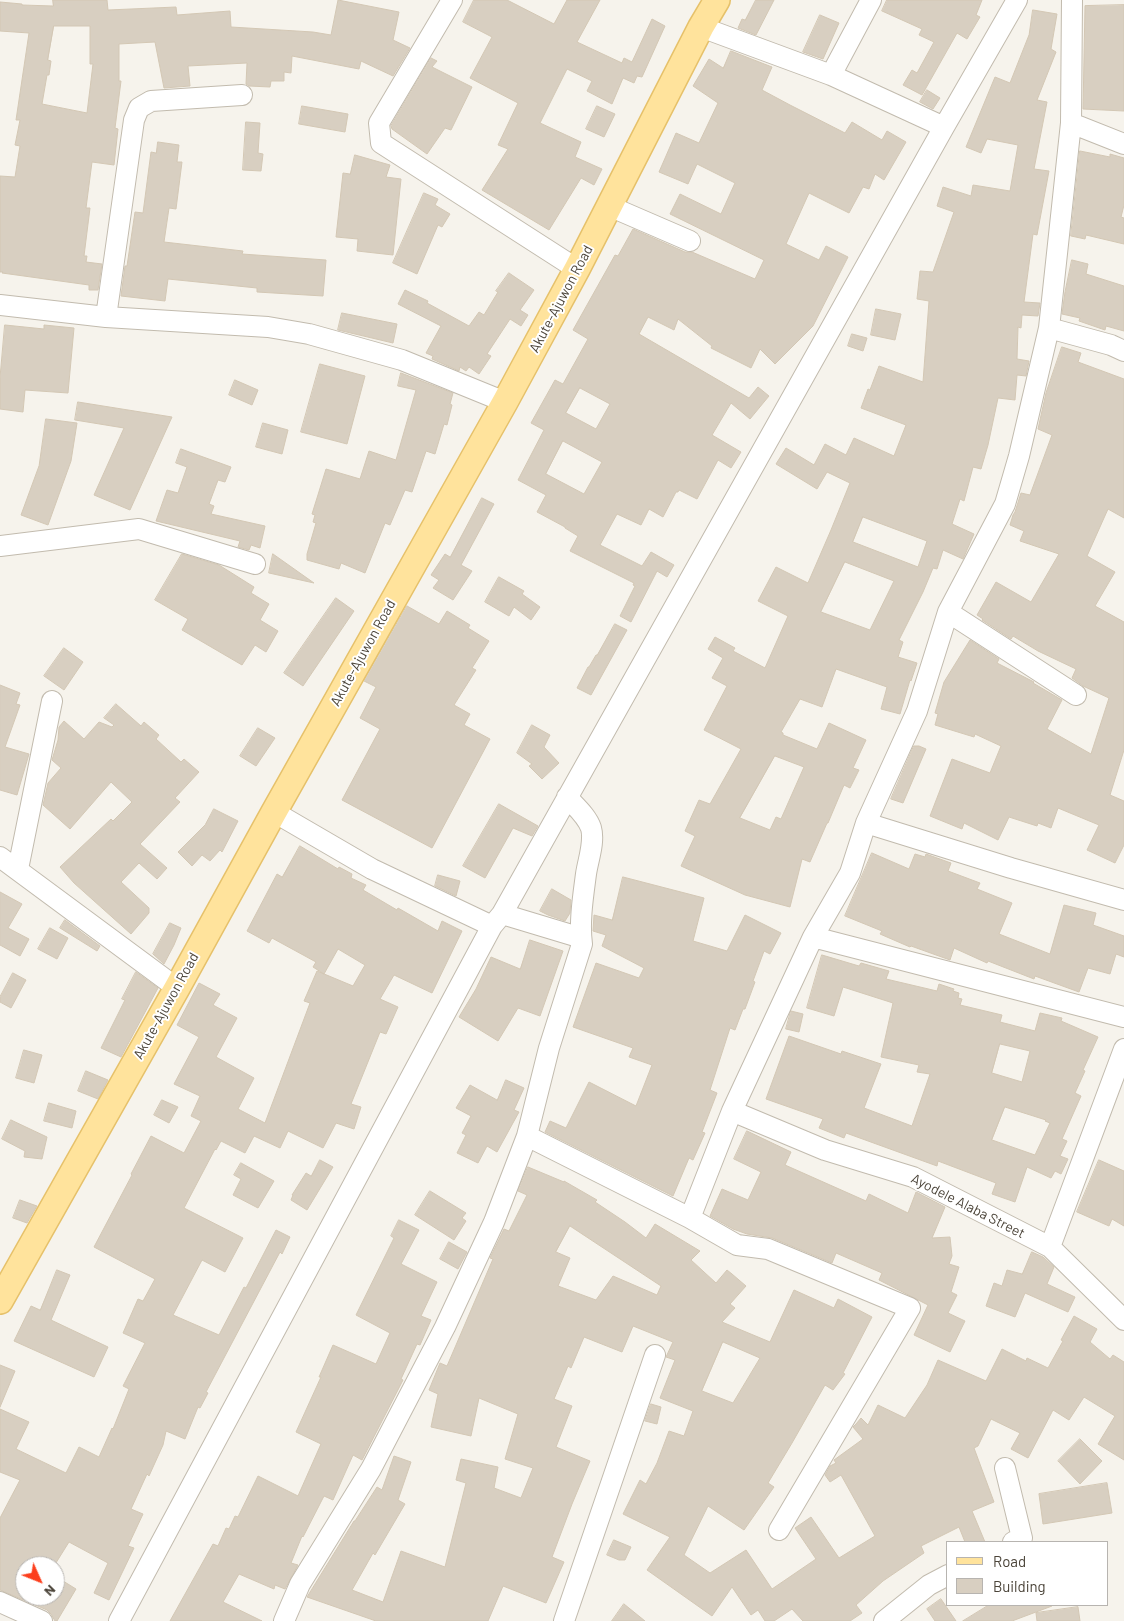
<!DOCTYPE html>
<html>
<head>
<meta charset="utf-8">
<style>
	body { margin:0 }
	#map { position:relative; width:1124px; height:1621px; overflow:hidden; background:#f6f3ec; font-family:Barlow,sans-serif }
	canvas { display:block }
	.legend { position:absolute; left:946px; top:1541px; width:162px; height:65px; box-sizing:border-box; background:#fff; border:1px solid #b7b4b0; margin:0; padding:6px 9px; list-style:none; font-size:15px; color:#4b4439 }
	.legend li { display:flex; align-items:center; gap:10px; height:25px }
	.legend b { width:25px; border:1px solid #b7b4b0 }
	.north { position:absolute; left:15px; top:1556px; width:50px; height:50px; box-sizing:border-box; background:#fff; border:1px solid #b7b4b0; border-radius:50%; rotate:134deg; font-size:14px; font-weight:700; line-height:20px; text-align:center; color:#4b4439 }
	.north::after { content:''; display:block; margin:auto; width:18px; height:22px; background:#fc3f1d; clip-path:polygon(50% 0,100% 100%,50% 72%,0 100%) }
</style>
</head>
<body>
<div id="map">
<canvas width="1124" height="1621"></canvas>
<ul class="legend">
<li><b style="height:6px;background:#ffe39c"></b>Road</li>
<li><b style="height:14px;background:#d8cfc1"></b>Building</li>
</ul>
<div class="north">N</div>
</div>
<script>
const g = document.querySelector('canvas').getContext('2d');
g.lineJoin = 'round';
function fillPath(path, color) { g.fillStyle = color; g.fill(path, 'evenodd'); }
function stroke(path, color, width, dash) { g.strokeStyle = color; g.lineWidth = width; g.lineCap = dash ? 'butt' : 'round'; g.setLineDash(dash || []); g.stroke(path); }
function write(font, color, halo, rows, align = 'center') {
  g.font = font + ' Barlow,sans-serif'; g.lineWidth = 4; g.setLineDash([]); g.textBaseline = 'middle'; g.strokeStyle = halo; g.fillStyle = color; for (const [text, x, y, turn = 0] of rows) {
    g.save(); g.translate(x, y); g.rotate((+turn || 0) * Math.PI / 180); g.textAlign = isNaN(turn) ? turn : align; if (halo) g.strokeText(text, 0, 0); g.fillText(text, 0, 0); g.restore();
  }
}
const building = new Path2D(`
	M53 0H107L108 10 176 7 177 15 230 11 231 27 313 32 331 35 338 0 399 12 393 40 410 48 393 76 361 61 359 69 292 56 291 73 284 72V81H271L270 87 249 86 246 84 247 63 188 66 190 86 164 88 155 42 119 44V81H121L115 128 118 129 114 165 92 162 86 208H90L84 256H87L86 262 102 264 98 290H89V285L2 273 3 272H0V176L15 177 20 146 15 145 20 120H16L29 33 0 31V2L22 4V5L53 6ZM54 26H90V64H93L87 113 42 104 47 75H49L51 61 48 60Z
	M474 0H507L554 24 567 0H600L577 42 622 63 624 58 632 62 652 19 665 26 642 77 637 76 634 83 623 78 612 104 587 91 592 81 567 69 540 123 581 142 575 157 602 169 594 185 581 178 549 230 482 190 508 149 498 145 518 103 470 78 492 37 463 22Z
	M756 0H774L756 35 738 28 742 19 745 20Z
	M887 0H982L976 15 980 17 967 39 957 33 922 95 903 85 912 70 917 73 934 42 919 35 922 29 882 11Z
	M1124 5V111L1083 109 1085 6Z
	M1033 10 1057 14 1051 49 1056 52 1037 100 1047 102 1034 169 1049 171 1037 235 1033 234 1024 302 1040 303 1038 316 1022 315 1021 328 1018 327 1017 359 1029 361 1026 376 1017 375 1015 400 998 398 988 445 981 469 973 467 964 501 960 499 952 524 974 534 963 559 943 550 937 569 933 568 923 592 899 640 903 642 898 657 917 663 911 681 910 680 900 714 881 709 887 687 836 669 822 707 800 699 781 732 783 733V735L817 749 829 723 866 740 853 768 859 770 850 788 844 785 828 823H827L810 862 802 859 790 907 745 895 681 866 695 836 685 831 699 800 710 804 741 749 704 730 727 686 712 678 723 658 708 649 715 637 735 648 733 651 765 668 788 616 758 601 776 567 808 583 831 530 850 483 827 472 817 489 776 464 786 448 814 465 825 444 846 455 854 438 894 456 906 425 861 408 868 389 870 390 879 366 923 382 929 301 917 299 920 271 933 272 954 212 937 206 943 187 971 196 973 185 1010 191 1018 145 987 139 981 153 966 147 995 77 1010 83 1029 35ZM863 517 927 541 918 567 853 542ZM845 562 894 581 870 630 821 612ZM775 756 804 767 781 819 776 817 770 830 740 818Z
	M820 15 839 23 823 59 803 52Z
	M731 51 772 67 762 90 790 105 845 133 852 122 882 140 887 131 906 142 884 180 875 174 869 189 863 187 849 213 809 193 786 244 819 260 826 246 848 257 813 326 775 364 760 349 751 368 711 348 712 346 678 319 674 330 648 317 639 334 749 398 758 387 769 396 750 419 731 403 712 435 741 452 731 468 718 460 697 499 679 490 678 492H676L663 517 649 509 641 525 617 514 600 545 642 566 651 552 674 565 667 577 657 571 631 622 620 616 635 586 633 585 634 583 570 551 578 536 565 528V527L537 512 546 495 518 480 544 430 531 423 555 380 563 384 588 339 573 330 615 255 618 256 633 229 685 252H692L755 279 764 260 670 214 680 194 721 214 735 183 697 164 688 184 659 172 676 133 699 143 718 103 693 86 709 59 723 68ZM580 388 610 404 596 429 566 413ZM563 441 602 462 584 494 546 474Z
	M431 58 437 61 432 67 472 87 451 130 445 128 427 154 392 129 391 126Z
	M927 90 940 98 933 109 920 102Z
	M302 106 348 114 345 132 299 124Z
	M597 106 615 114 604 137 586 129Z
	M246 122 260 123 258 153 263 154 261 171 243 170Z
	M158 142 179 145 177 162H182L176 209 169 208 164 242 243 251 242 254 326 260 323 296 257 292V288L168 279 165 301 121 296 125 266H127L135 212 143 213 151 152 156 153Z
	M1080 151 1110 157V154L1124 158V205L1121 217 1124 218V244L1086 235 1085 239 1071 236Z
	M355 155 390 165 386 177 401 179 393 255 357 251 358 239 336 237 343 173 350 174Z
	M424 193 438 199 435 205 450 214 442 227 438 225 417 274 393 263Z
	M1072 260 1088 264 1086 274 1124 286V331L1106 326 1105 330 1079 321 1080 318 1062 314 1065 292Z
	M509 273 534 290 520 310 528 315 521 326 510 319 487 354 491 356 479 374 469 367 466 371 460 367 459 371 432 359 433 356 426 353 441 326 398 304 405 290 428 301 427 303 469 326 479 312 484 315 498 292 496 291Z
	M876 309 901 314 895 340 871 335Z
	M342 313 397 324 393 343 338 330Z
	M5 325 44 329V325L74 328 68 393 25 390 23 412 0 409V378Z
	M852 334 867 338 863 351 848 346Z
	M1062 347 1081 353 1078 362 1124 379V518L1108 509 1087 556 1115 572 1095 606 1124 622V750L1110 795 1124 801V845L1115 863 1087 850 1099 825 1058 808 1051 828 1038 823 1037 826 1009 817 998 840 964 823 962 829 930 816 952 759 990 773 1001 746 975 734 974 737 935 725 938 714 935 713 944 682 970 640 999 659 997 663 1034 682 1033 683 1062 700 1047 729 1091 754 1109 698 1083 686 1072 678 1076 669 1038 651 1013 636 1011 639 982 620 983 619 977 615 996 582 1031 602 1059 554 1020 541 1024 531 1010 525 1013 515 1015 512 1021 493 1030 495 1052 435 1038 429 1046 393Z
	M320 364 365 376 347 444 301 432Z
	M401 373 453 393 450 404 452 405 447 425 444 424 435 454 426 451 412 492 405 490 390 525 385 523 365 573 341 563 339 569 307 560V554L316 523 313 522 315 515 312 514 326 469 360 479 369 451 396 460 416 390 398 386Z
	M235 380 258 390 252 405 229 395Z
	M78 402 172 417 130 510 94 495 124 428 75 420Z
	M46 419 77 423 71 461 48 525 21 515 39 466Z
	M263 423 288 430 282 454 256 447Z
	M181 449 231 467 225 482 218 480 209 504 214 506 211 514 265 526 260 548 251 545 249 550 238 547 240 541 156 521 167 490 178 493 187 467 176 463Z
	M482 498 494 504 461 565 472 571 453 600 433 588 439 580 431 575 445 554 450 557Z
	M182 554 219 565 254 587 251 593 269 604 260 620 278 631 266 652 255 645 242 665 182 630 188 619 155 600Z
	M273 554 314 583 269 573Z
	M499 577 524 591 522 594 540 607 531 620 514 607 509 616 485 602Z
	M336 598 354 611 303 686 284 673Z
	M407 606 439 624 447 611 470 625 468 628 489 641 472 668 476 670 454 705 470 714 464 725 490 739 432 848 342 800 380 729 360 718 376 687 364 681Z
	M615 624 627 630 591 695 577 688 588 667H589L596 655H597Z
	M64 648 83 662 64 690 44 676Z
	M0 685 20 693 16 704 20 705 5 747 29 754 17 795 0 790Z
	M116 704 141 726 144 722 159 735 156 739 181 762 184 759 199 772 175 798 180 802 140 844 167 868 157 879 139 863 121 882 149 908V913L131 934 74 883 60 867 111 819 113 821 132 802 111 782 70 829 43 805 48 783 61 768 52 760 58 740 59 727 64 721 84 739 99 722 112 727 114 725 104 718Z
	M532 725 550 735 544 747 559 763 542 779 529 766 532 764 517 753Z
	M258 728 275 738 256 766 240 756Z
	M914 746H919L926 749 903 803 891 799Z
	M499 804 538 826 532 836 513 828 485 878 463 866Z
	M214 809 238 821 222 852 220 850 210 861 202 855 192 866 178 852 205 825Z
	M300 846 338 869 339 867 352 874 351 878 366 885 363 890 397 910 398 908 438 931 442 921 462 931 432 993 394 975 380 999 398 1007 386 1034 380 1032 351 1104 361 1107 354 1129 336 1123 323 1148 288 1131 280 1148 254 1136 245 1153 221 1141 216 1150 215 1149 184 1208 243 1238 225 1272 202 1260 173 1315 219 1335 244 1287 246 1288 276 1230 290 1237 282 1254 280 1252 206 1392 208 1393 200 1408 198 1407 185 1439 166 1431 163 1445 149 1476 147 1474 131 1509 143 1514 128 1546 134 1548 109 1600 94 1593 108 1563 69 1542 54 1566H25V1596H55V1576L76 1589 57 1621H55L51 1614 47 1610 0 1590V1518L20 1480 0 1472V1409L29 1422 16 1449 66 1473 79 1447 99 1457 112 1428 113 1429 129 1389 123 1386 145 1343 123 1333 138 1299 143 1301 155 1279 94 1247 132 1175 131 1174 151 1136 184 1153 201 1121 191 1116 200 1096 174 1084 199 1037 177 1025 199 983 220 994 213 1005 237 1018 216 1057 254 1078 238 1109 265 1123 310 1003 304 1001 317 971 353 986 365 965 338 949 324 974 313 967 316 962 272 938 269 943 247 931 277 874 282 877Z
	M872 853 909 869 915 854 925 857 926 854 951 863 948 871 980 883 977 889 1012 903 999 934 1050 954 1064 905 1096 913 1093 925 1124 936V957L1116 954 1110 974 1088 968 1079 992 1035 976 1034 979 988 961 987 963 954 948 950 960 911 946 910 947 880 934 882 931 845 916Z
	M438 875 460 881 456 896 435 886Z
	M623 877 704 898 693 941 727 951 745 915 781 933 770 954 764 951 753 981 755 982 745 1009H743L735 1030 730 1028 710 1090 717 1093 702 1132 705 1133 693 1160 689 1158 673 1196 545 1132 550 1121 566 1128 589 1082 636 1106 652 1065 629 1057 633 1048 573 1027 596 963 639 978 644 968 602 946 606 935 593 931 594 915 612 920Z
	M552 889 571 900 570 913 565 921 548 915 540 911Z
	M0 892 22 904 8 928 29 939 20 956 0 945Z
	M65 920 100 946 97 951 60 928Z
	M170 923 181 928 174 945 164 964 153 954Z
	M50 928 68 938 57 959 38 949Z
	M530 940 563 951 540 1016 518 1008 498 1041 459 1017 476 989 491 957 520 969Z
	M822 955 859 966 861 963 889 971 886 979 937 991 939 984 954 989 953 991 959 993 958 998 962 999 960 1005 1002 1015 1000 1022 1035 1031 1040 1013 1062 1018 1061 1021 1098 1037 1083 1070 1085 1071 1075 1093 1081 1096 1062 1139 1067 1141 1060 1156 1068 1159 1061 1174 1055 1171 1051 1178 1027 1167 1015 1202 992 1194 996 1183 938 1161 937 1166 846 1133 844 1138 819 1128 823 1119 766 1099 789 1036 841 1054 842 1051 881 1064 864 1108 912 1126 930 1074 917 1072 919 1065 881 1057 893 1003 843 987 834 1016 807 1008ZM1000 1044 1030 1051 1022 1082 992 1073ZM1005 1107 1046 1120 1045 1121 1050 1123 1035 1155 992 1140Z
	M136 972 158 988 121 1057 101 1048 125 1000 122 999Z
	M13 973 26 980 11 1008 0 1002V997Z
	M791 1011 803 1014 799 1032 786 1029Z
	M24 1050 42 1055 34 1083 16 1078Z
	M86 1071 108 1080 98 1099 78 1091Z
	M506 1080 524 1088 514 1110 519 1112 497 1152 487 1146 478 1163 457 1153 466 1135 462 1133 471 1116 456 1108 470 1085 497 1100Z
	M162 1100 178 1107 169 1123 154 1115Z
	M49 1103 76 1111 72 1128 44 1121Z
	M11 1120 47 1137 42 1159 24 1157 25 1151 2 1139Z
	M747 1131 791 1152 785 1165 866 1201 869 1194 908 1213 916 1192 945 1207 932 1238 950 1237 952 1256 949 1264 959 1267 951 1292 957 1295 948 1313 965 1321 950 1352 914 1335 928 1305 879 1280 882 1273 836 1253 832 1263 772 1238 747 1234 733 1229 710 1216 722 1189 748 1200 761 1172 734 1159Z
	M320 1160 333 1167 307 1210 291 1200 293 1195H292L306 1173 311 1176Z
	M1099 1160 1124 1171V1226L1112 1219 1109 1226 1077 1212Z
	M241 1163 274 1181 258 1208 233 1195 241 1179 234 1175Z
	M528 1167 564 1182V1181L597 1200 595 1202 625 1222 646 1238 655 1224 700 1251 691 1260 716 1283 727 1270 732 1274 746 1286 730 1304 735 1308 722 1322 770 1342 794 1290 834 1308 838 1299 872 1317 843 1373 845 1374 833 1390 825 1385 792 1443 768 1483 774 1487 744 1530 708 1506 684 1555 710 1573 746 1550 772 1589 816 1559 795 1528 811 1517 839 1558 875 1536 841 1475 830 1482 825 1475 830 1466 836 1463 834 1460 863 1439 853 1427 856 1424 861 1418 868 1425 878 1405 905 1418 927 1385 938 1360 986 1381 1002 1349 1026 1361 1027 1358 1048 1368 1063 1341 1061 1340 1074 1316 1097 1329 1090 1342 1110 1359 1113 1355 1124 1362V1460L1098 1444 1115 1416 1084 1397 1069 1420 1053 1410 1028 1458 1011 1449 1020 1433 991 1419 978 1446 974 1448 994 1502 972 1511 985 1542H965L959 1527 921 1546 924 1553 883 1581 856 1605 862 1613 850 1621H803L792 1609 774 1621H765L758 1610 751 1615 732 1587 712 1616 647 1570 670 1537 623 1514 640 1480 646 1484 657 1463 669 1431 684 1436 693 1411 660 1398 675 1360 666 1357 673 1342 633 1326 622 1352 584 1337 571 1368 568 1366 554 1399 572 1406 556 1447 590 1461 572 1504 552 1557 564 1562 546 1603 503 1586 488 1621H376L307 1597 354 1521H355L377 1487 382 1490 394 1456 411 1462 398 1500 405 1504 375 1555 373 1553 352 1590 383 1602 401 1551 445 1567 466 1483 456 1480 461 1459 498 1467 494 1488 521 1498 533 1468 505 1459 518 1414 479 1398 471 1436 431 1427 438 1394 429 1390 440 1363 447 1366 493 1259 490 1258 504 1229 509 1231 527 1195 518 1191ZM570 1226 661 1286 657 1295 613 1276 596 1300 558 1286 570 1258 556 1252ZM723 1342 760 1358 733 1403 702 1391Z
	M430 1191 466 1213 462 1218 466 1221 454 1240 415 1215Z
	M20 1200 37 1206 27 1223 13 1218Z
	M399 1220 419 1230 401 1264 437 1282 421 1316 431 1320 420 1345 417 1344 401 1379 403 1380 362 1460 353 1455 333 1500 324 1496 303 1537 302 1536 291 1563 298 1565 285 1589 275 1585 274 1589 239 1574 223 1602 262 1621H170L213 1544 218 1546 226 1528 229 1529 235 1516 238 1517 258 1476 298 1496 321 1444 296 1432 321 1377H319L333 1345 376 1364 390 1333 356 1315 394 1238 391 1236Z
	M449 1242 467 1252 458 1269 440 1259Z
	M1032 1252 1043 1257 1054 1267 1047 1284 1075 1297 1068 1312 1025 1293 1015 1317 986 1306 994 1283 1002 1286 1007 1270 1022 1274Z
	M57 1270 70 1275 51 1320 108 1347 94 1377 14 1341 31 1306 40 1310Z
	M0 1365 15 1371 0 1407Z
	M651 1404 661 1407 657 1424 645 1421Z
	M1080 1439 1102 1461 1080 1484 1058 1461Z
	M1107 1483 1112 1513 1043 1524 1039 1494Z
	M614 1540 631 1547 625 1560H619L607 1555Z
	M941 1599 956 1621H935L927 1609Z
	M624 1604 645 1621H612Z
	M989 1605H1052V1606L1012 1621H963Z
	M1078 1607 1080 1621H1037L1036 1613Z`);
fillPath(building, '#d8cfc1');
stroke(building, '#d3c7b4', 1);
const minor = new Path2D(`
	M452 0 379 123 381 143 577 269
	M701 27 831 75 944 127
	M831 75 871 0
	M1071 123 1124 144
	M609 206 690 241
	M0 305 106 317 268 327 309 334 402 360 505 402
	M106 317 134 120 139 108 151 101 242 95
	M1049 328 1111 345 1124 351
	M0 546 139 529 255 564
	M948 612 1076 695
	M274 812 372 869 492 926
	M866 823 1011 868 1124 900
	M0 857 177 988
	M18 869 52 701
	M502 914 575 936 581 934
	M813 937 1124 1017
	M732 1111 825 1150 913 1177 1050 1247 1124 1320
	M527 1136 690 1218 737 1245 768 1249 910 1308 779 1530
	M690 1218 732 1111 813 937 850 873 866 823 917 711 948 612 1005 504 1019 456 1049 328 1071 123 1072 0
	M1050 1247 1124 1049
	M1005 1468 1022 1538 1013 1542
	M0 1602 42 1621
	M119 1621 492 926 502 914 944 127 1017 0
	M284 1621 300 1584 371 1469 445 1327 494 1222 527 1136 549 1048 582 944C579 922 583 897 586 874 588 860 595 842 591 828 587 816 575 806 567 797
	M564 1621 655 1355
	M884 1621 929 1585 948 1575`);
const major = new Path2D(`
	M0 1301 177 988 274 812 505 402 577 269 701 27 717 0`);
stroke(minor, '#c2bbae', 22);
stroke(major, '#e6c16a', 28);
stroke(minor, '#fff', 20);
stroke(major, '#ffe39c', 25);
write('14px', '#4b4439', '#fff', [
	["Akute-Ajuwon Road",561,299,-62],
	["Akute-Ajuwon Road",363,653,-61],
	["Akute-Ajuwon Road",166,1006,-61],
	["Ayodele Alaba Street",968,1206,27]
]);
</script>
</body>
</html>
